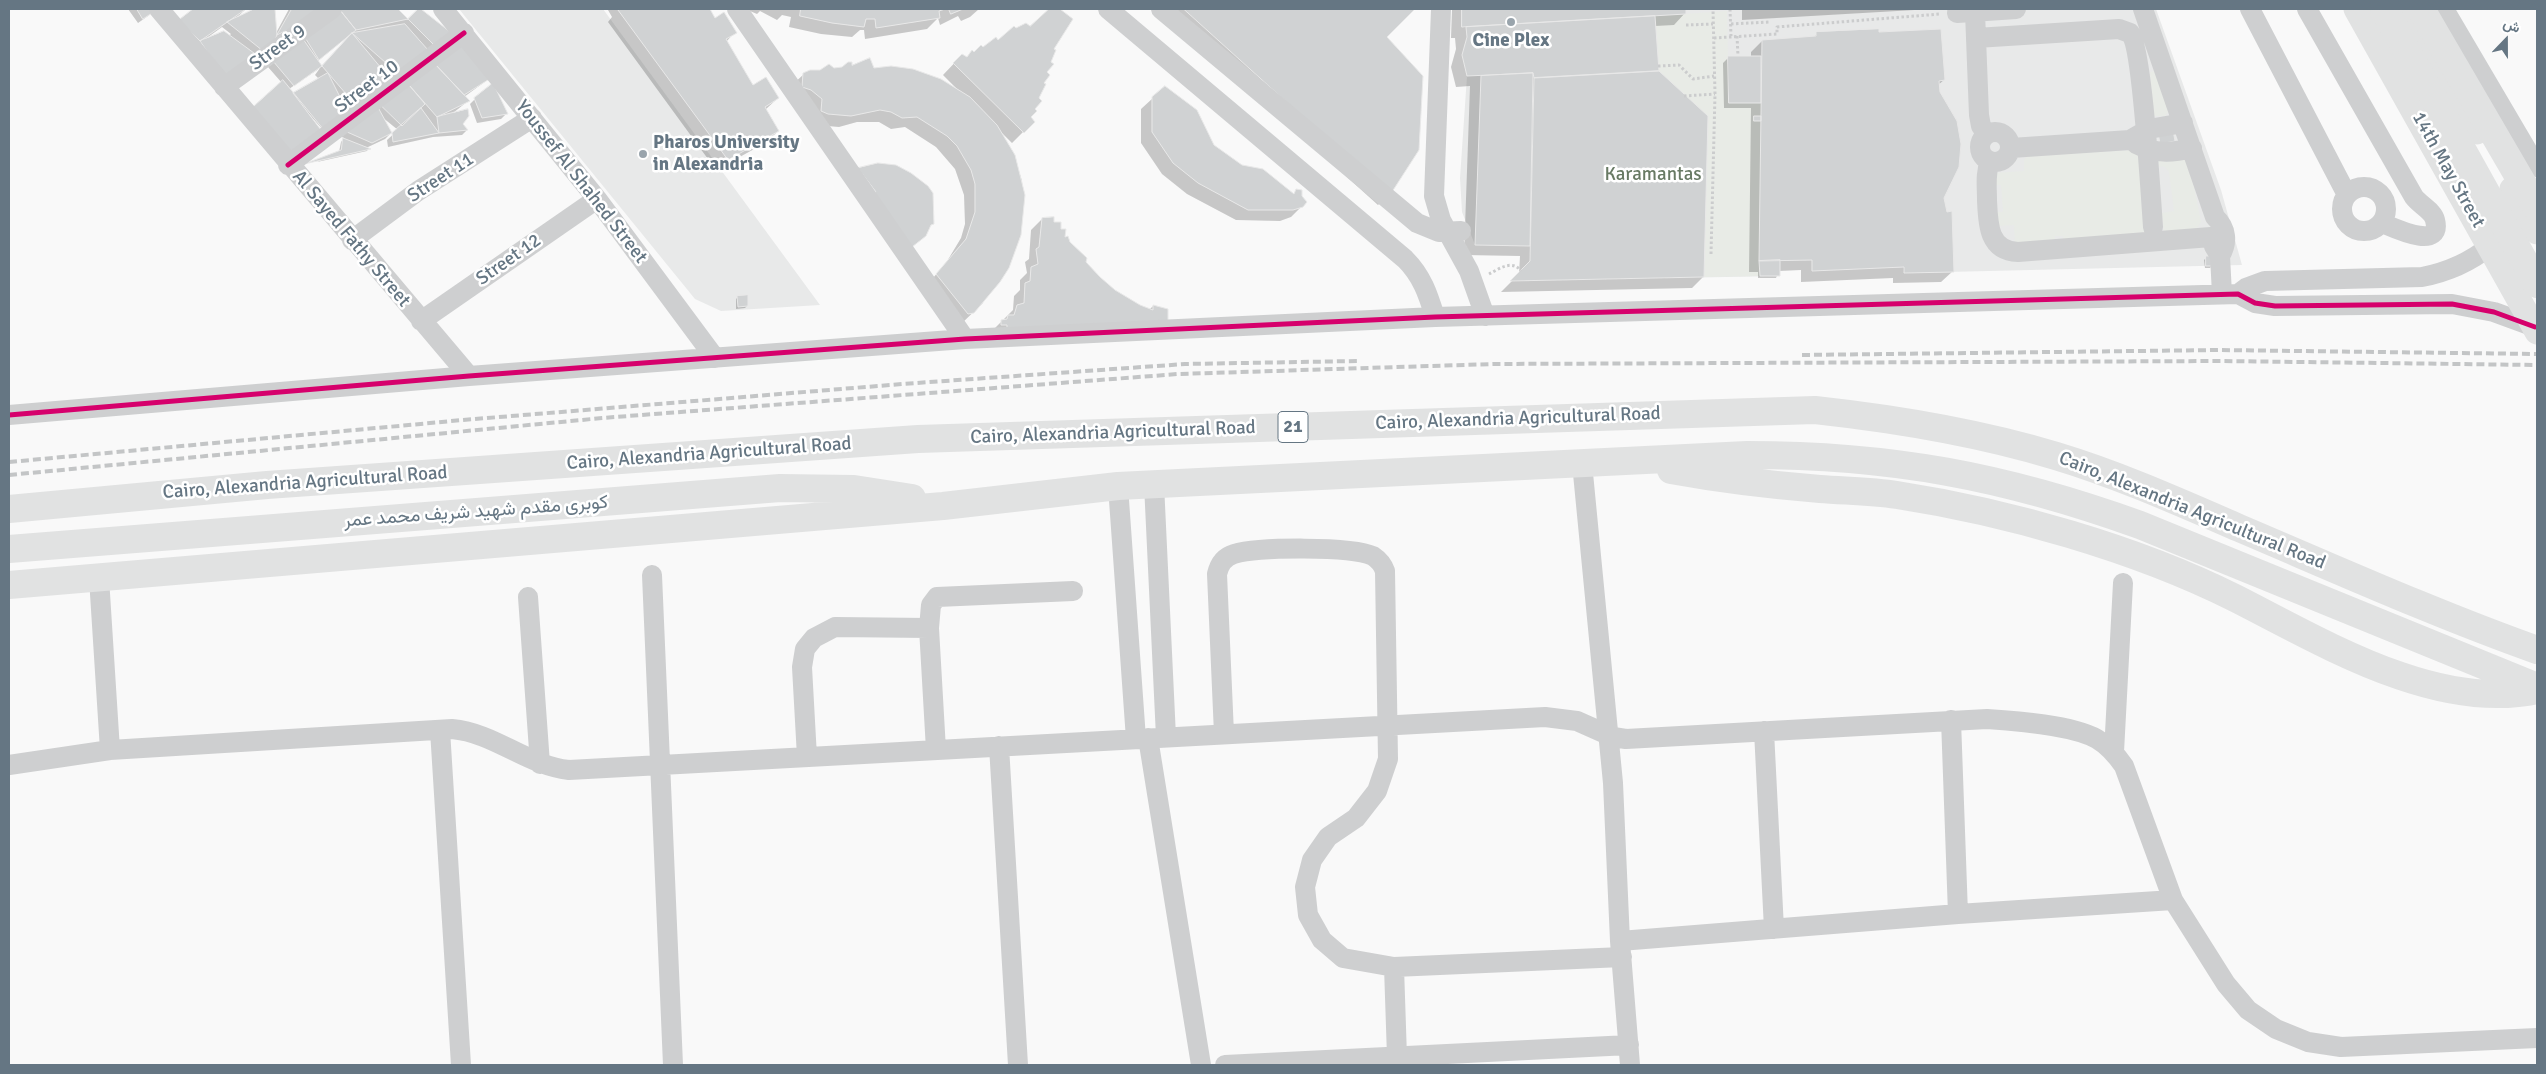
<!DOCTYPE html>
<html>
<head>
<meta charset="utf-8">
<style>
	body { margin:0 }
	#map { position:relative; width:2546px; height:1074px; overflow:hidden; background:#f9f9f9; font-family:Signika,Vazirmatn,sans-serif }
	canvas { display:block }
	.frame { position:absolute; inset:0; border:10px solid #657683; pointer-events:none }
	.north { position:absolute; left:2481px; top:15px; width:50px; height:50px; -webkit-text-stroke:4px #fff; paint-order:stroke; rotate:22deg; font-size:14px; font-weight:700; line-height:20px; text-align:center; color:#657683 }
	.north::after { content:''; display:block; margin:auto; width:18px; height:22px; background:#657683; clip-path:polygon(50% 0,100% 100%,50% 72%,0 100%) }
</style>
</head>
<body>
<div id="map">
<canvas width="2546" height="1074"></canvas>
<div class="frame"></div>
<div class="north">ش</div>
</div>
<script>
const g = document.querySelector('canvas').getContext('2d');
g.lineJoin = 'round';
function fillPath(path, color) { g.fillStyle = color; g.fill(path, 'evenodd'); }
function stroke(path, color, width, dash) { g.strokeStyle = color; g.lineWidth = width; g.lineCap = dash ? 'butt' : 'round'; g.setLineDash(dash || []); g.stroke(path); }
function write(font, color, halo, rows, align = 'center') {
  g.font = font + ' Signika,Vazirmatn,sans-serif'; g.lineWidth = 5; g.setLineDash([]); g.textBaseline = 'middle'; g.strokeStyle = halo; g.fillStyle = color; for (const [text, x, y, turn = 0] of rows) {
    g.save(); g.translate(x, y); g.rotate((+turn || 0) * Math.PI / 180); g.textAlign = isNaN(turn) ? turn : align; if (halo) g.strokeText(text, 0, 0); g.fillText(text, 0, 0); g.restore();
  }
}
fillPath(new Path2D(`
	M459 9H603L820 305 721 311 695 299Z
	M1462 9H2156L2221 190 2242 265 1904 273 1903 267 1812 271V260H1780V276L1510 281 1530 261V246L1475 245 1462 212 1460 178 1467 76 1462 55 1467 37 1466 28 1462 27Z`), '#e8e9e9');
fillPath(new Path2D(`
	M1727 11 1729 103H1761L1760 276 1510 281 1530 261 1534 78 1658 71 1655 16Z
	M2159 71 2168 112 2165 116H2154L2150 72Z
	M2135 150 2138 151 2146 234 2063 240V236H2055V242L2015 244 2014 225 1998 226 1997 212H2003L2001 185H1994V173L2024 171V160L2027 156Z
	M2182 157 2189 162 2201 222 2197 228 2164 233 2162 213 2174 211 2169 172 2165 167 2159 166 2158 160Z`), '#e8ebe6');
fillPath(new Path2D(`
	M128 9H158L138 23Z
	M195 9H246L235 19 257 9H274L276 33 289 9H331L220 83 180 21ZM222 27 231 34 229 36 204 40Z
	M344 9H396L408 20 420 9 452 35 490 78 464 97 468 101 453 113 467 130 462 135 433 137 388 147 387 140 398 130 382 117 391 133 385 139 366 148 368 149 367 151 317 162 339 152 341 142 344 138 334 133 363 98 345 109 323 130 268 67ZM350 34 352 36 322 67 318 61ZM320 68 315 75 319 79 293 94 289 89Z
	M610 9H708L715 19 735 32 726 42 752 86 778 98 765 110 778 131 767 142 716 170 608 22 612 17 608 10Z
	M745 9H979L970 17 961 21 958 16 940 25 938 18 927 29 865 39 864 30H860L852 37 821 34 789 27 791 17 782 15 777 20 760 11 757 14Z
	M1051 9H1057L1065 16 1033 108 1023 132 1012 143 1001 132 1014 155 1022 181 1023 206 1007 267 982 304 961 324 926 286 946 263 961 238 965 224 964 195 955 169 936 147 905 127 891 129 879 122H857L839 127 816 125 792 85 804 74 851 66 958 90 943 75 962 55 966 58 1016 30 1030 27Z
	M1160 9H1413L1385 37 1389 194 1378 205Z
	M1452 9H1685V13L1674 25 1655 26 1657 67 1703 277 1692 288 1501 292 1519 274 1520 256 1464 255 1470 86 1456 87 1451 67 1456 49 1455 38H1451Z
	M1742 9H1932L1742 20Z
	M1940 30 1944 80 1938 85 1943 198 1953 271 1941 282 1893 283V278L1801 282V270L1779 271 1776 278H1758V272H1749L1751 108H1724L1723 63 1729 57H1751V52L1762 41 1813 38 1817 34Z
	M1153 98 1241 167 1292 195 1297 190 1302 206 1291 217 1280 221 1236 220 1187 194 1162 174 1141 143V109Z
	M475 99 506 114 501 119 477 123 470 104Z
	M1042 219 1053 224 1060 231 1085 263 1114 291 1149 310 1153 306 1167 310 991 332 1013 310 1014 296 1020 290V280L1027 273 1025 262 1029 259 1031 230Z
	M2206 258 2212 266 2210 268H2205L2204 260Z
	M738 297 747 306 745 308 736 309V299Z`), '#0003');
const building = new Path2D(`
	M137 9H158L143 19Z
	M193 9H246L200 41 179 20Z
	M254 9H275L277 35 268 55 227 22Z
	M292 9H330L277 35Z
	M342 9H398L408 19 356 30 340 10Z
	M418 9H421L454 35 440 51 408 19Z
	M620 9H710L715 18 724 12 737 33 726 39 753 85 766 77 779 98 765 107 779 131 728 160 618 10Z
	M801 9H945L939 11 940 18 876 28 875 19H866L864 27 832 23 800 16Z
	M949 9H963L951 14Z
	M1049 9H1060L1073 19 1054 49 1056 50 1051 62 1054 64 1047 72 1050 75 1044 83 1046 84 1039 98 1042 101 1035 109 1037 111 1031 117 1035 122 1024 133 953 63 962 54 967 57 972 50 974 52 981 45 983 47 996 37 998 40 1014 26 1016 28 1026 23 1030 26Z
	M1184 9H1415L1387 37 1423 76 1419 150 1390 195Z
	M1462 9H1686V14L1462 27Z
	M340 10 356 30 319 60 301 31Z
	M1655 16 1659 71 1534 78 1533 73 1467 76 1462 55 1467 37 1466 27Z
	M405 24 428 50 403 78 352 33Z
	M1879 29V32L1941 29 1945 80 1939 81 1940 92 1957 121 1961 144 1959 167 1944 198 1947 212 1952 211 1954 272 1904 273V267L1812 271V260L1759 261 1762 40 1816 36V32Z
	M224 31 258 56 226 79 200 41Z
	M352 33 391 80 353 102 322 66Z
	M303 39 322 66 294 86 273 61Z
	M468 39 491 78 464 95 435 64Z
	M1728 56H1761V103H1729Z
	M870 58 874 68 891 66 913 69 941 79 970 97 997 125 1015 155 1025 195 1021 235 1009 268 1000 282 974 313 968 314 936 274 966 239 975 212V184L971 170 957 146 947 136 917 117 902 118 891 112 880 110 851 116 828 114 821 111 822 99 811 90 802 87 803 73 810 70H820L829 64 834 68 842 67 848 62H852V65Z
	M435 64 470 101 437 117 403 78Z
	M1659 71 1708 116 1704 277 1510 281 1530 261 1534 78Z
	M328 73 348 113 321 130 293 93Z
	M1533 73 1530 246 1475 245 1481 76Z
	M403 78 425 104 402 126 368 93Z
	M283 80 328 135 289 157 251 109Z
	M493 83 508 114 482 118 474 98Z
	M1165 86 1197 110 1214 145 1242 165 1263 169 1294 194 1296 189 1302 190V196L1307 202 1303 207 1293 210H1248L1198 183 1173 163 1152 132V97Z
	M374 100 392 133 372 143 338 128Z
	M421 108 439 133 393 142 392 133Z
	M468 109 469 116 463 124 468 130 439 133 437 117Z
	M1754 116H1761V121H1754Z
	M2173 130 2175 141 2160 144 2158 132Z
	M343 138 371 149 304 164 341 150Z
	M878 163 896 165 911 173 928 186 933 193 934 224 931 225 926 236 912 247 872 195 876 192 858 168Z
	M1054 217V222H1061V229H1066L1065 237 1068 236 1070 242 1087 258 1086 262 1100 277 1115 290 1140 305 1153 310V305L1168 309V323L1007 328V325H1001V320L1007 319 1008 315H1014L1017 305 1024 303 1025 283 1030 281 1031 267 1038 264 1036 249 1039 247 1042 218Z
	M2206 256H2213L2214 266H2206Z
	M1780 260V276H1760L1759 261Z
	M748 295V306L738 307 737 296Z`);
fillPath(building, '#d0d2d3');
stroke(building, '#e8e8e8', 1);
stroke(new Path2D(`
	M1730 9 1731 36
	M1731 24 1769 22
	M1686 25 1713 24
	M1737 36 1738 56
	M1714 38 1777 34V27L1940 14
	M1658 66 1679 65 1693 79 1714 76
	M1684 96 1715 94
	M1711 254 1715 94 1713 9
	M1489 274C1499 269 1512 259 1521 271`), '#cbcccd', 3, [2.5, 2.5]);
stroke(new Path2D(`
	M159 9 469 376
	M443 9 597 199 715 358
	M737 9 965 339
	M1108 9 1405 259C1422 276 1428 294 1435 317
	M1161 9 1417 223 1439 232 1461 231
	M1441 9 1434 196 1441 220 1469 271 1485 316
	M2143 9 2215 217C2227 228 2228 243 2220 256
	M2250 9 2347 195
	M2307 9 2414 197C2420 205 2433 211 2435 220 2443 252 2392 227 2382 223
	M2444 9 2537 167
	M1975 12 1979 115 1981 126 1987 134
	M1957 13 2016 9
	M1976 38 2119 29 2130 33C2142 46 2151 199 2153 227
	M224 87 332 9
	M1980 147a15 15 0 1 1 30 0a15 15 0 1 1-30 0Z
	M2136 144C2155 154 2172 153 2192 148
	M2011 148 2130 140 2149 129 2183 123
	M1990 161C1985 174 1987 186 1987 200 1988 223 1988 251 2018 252L2211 237
	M288 165 464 33
	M2342 209a22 22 0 1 1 44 0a22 22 0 1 1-44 0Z
	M352 240 418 191 532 118
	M2214 246 2220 256 2222 294
	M2238 294 2246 288 2265 281 2422 277C2448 272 2469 263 2490 246
	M421 321 597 199
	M9 415 469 376 965 339 1435 317 2238 294 2255 303 2275 306 2452 304 2494 312 2535 327
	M1582 463 1613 783 1620 941 1630 1065
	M1154 484 1166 737
	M1118 486 1136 739
	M652 575 673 1065
	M99 578 110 750
	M528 597 540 764
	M1951 720 1958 914
	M440 730 461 1065
	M1764 731 1774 929
	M1224 734 1217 574C1219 565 1224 557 1234 554 1258 547 1351 546 1373 556 1379 560 1383 565 1385 571L1388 759 1377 791 1356 818 1328 837 1312 860 1305 887 1308 915 1322 940 1343 958 1394 967 1622 957
	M1148 738 1201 1065
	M999 746 1018 1065
	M936 750 929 628 931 605 937 597 1073 591
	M2114 752 2123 583
	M807 757 802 667 805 649 814 638 835 627 929 628
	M9 765 110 750 452 729C495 733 526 765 569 770L1545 717 1577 721 1613 737 1626 739 1987 719C2017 721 2072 725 2097 739 2109 746 2117 756 2124 766L2173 900 2226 984 2248 1010 2276 1029 2308 1042 2341 1047 2537 1038
	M1620 941 1958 914 2173 900
	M1394 967 1397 1057
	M1225 1065 1629 1045`), '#cecfd0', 20);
stroke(new Path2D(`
	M2356 9 2537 332
	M2406 9 2477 132
	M2512 189 2537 232`), '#e1e2e2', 25);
stroke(new Path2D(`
	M2384 9 2537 284
	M2421 9 2537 208
	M1671 470C1720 479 1770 485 1820 489 1845 491 1871 491 1897 495 2007 512 2135 548 2235 598 2322 642 2436 712 2537 690
	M9 509 267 485 918 439 1815 410C1897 419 1977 432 2056 456 2119 475 2179 502 2239 528 2338 570 2436 614 2537 650
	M9 549 780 488 854 489 912 498
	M9 585 943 506 1118 486 1747 455C1890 455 2004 476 2140 525L2537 687`), '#e1e2e2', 28);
stroke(new Path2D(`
	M1802 355 2219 350 2537 354
	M9 462 463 420 902 384 1185 364 1357 361
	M9 475 602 418 1178 374 1494 364 2222 361 2537 365`), '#c3c5c6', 4, [8, 4]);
stroke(new Path2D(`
	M288 165 464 33
	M9 415 469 376 965 339 1435 317 2238 294 2255 303 2275 306 2452 304 2494 312 2535 327`), '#d6006c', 5);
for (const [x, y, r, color] of [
	[1511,22,5,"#99a4ac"],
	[643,154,5,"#99a4ac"]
]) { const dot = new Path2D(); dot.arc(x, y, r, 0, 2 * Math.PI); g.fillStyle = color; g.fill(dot); stroke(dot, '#fff', 2); }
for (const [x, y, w] of [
	[1293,427,30]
]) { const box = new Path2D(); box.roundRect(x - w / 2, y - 15.5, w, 31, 4); g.fillStyle = '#fff'; g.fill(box); stroke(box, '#657683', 1); }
write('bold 18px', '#657683', null, [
	["21",1293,427]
]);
write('bold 19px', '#657683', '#fff', [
	["Cine Plex",1511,41],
	["Pharos University",653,143,"left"],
	["in Alexandria",653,165,"left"]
]);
write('19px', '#657683', '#fff', [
	["Street 9",278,48,-36],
	["Street 10",367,87,-37],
	["14th May Street",2448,170,61],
	["Street 11",441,178,-33],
	["Youssef Al Shahed Street",581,182,52],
	["Al Sayed Fathy Street",351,239,50],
	["Street 12",509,260,-35],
	["Cairo, Alexandria Agricultural Road",1518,419,-2],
	["Cairo, Alexandria Agricultural Road",1113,433,-2],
	["Cairo, Alexandria Agricultural Road",709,454,-4],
	["Cairo, Alexandria Agricultural Road",305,483,-4],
	["Cairo, Alexandria Agricultural Road",2192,511,22],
	["كوبرى مقدم شهيد شريف محمد عمر",476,512,-4]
]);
write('19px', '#687a64', '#fff', [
	["Karamantas",1653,175]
]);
</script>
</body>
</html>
